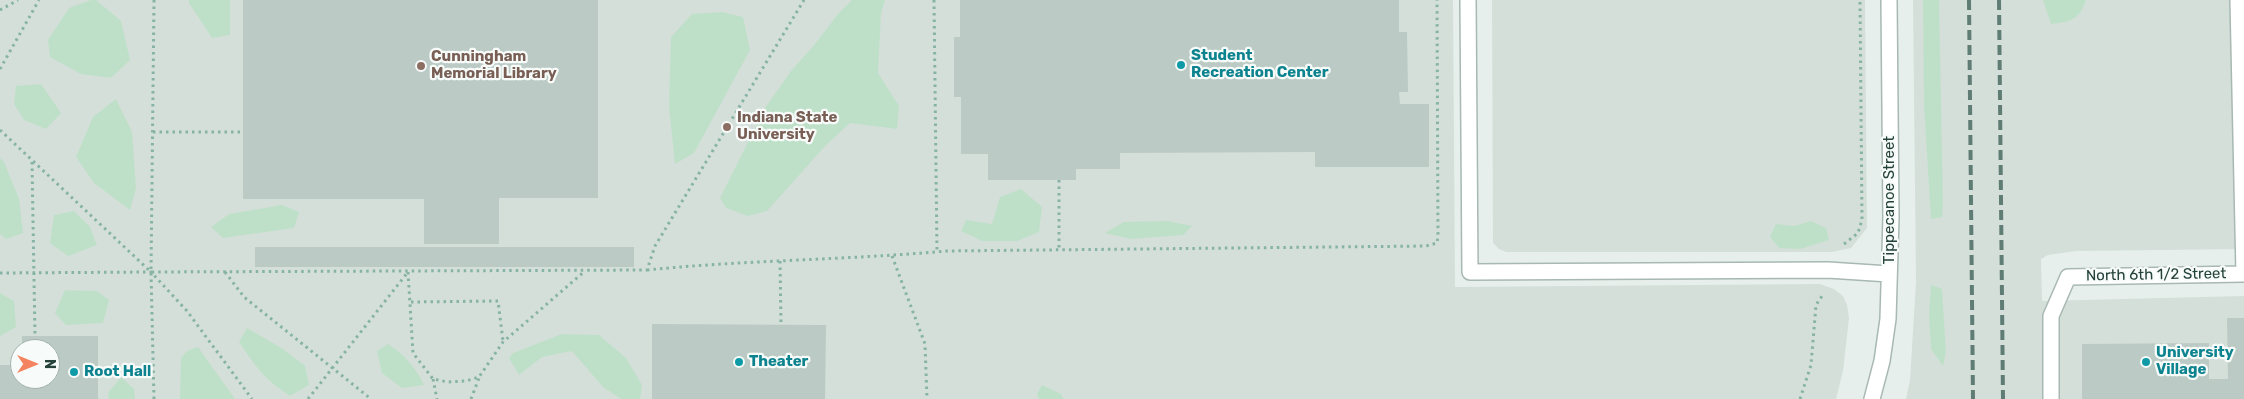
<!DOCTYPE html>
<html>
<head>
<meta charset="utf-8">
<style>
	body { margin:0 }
	#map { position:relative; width:2244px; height:399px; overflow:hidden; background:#e6efeb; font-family:Rubik,sans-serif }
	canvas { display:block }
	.north { position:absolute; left:10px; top:339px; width:50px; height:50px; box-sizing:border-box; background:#f7fbf9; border:1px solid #a3b1ad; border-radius:50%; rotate:90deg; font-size:14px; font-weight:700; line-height:20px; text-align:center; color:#24423a }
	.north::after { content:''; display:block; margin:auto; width:18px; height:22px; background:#f4845f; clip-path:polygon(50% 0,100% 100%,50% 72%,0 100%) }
</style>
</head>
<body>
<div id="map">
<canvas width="2244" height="399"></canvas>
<div class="north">N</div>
</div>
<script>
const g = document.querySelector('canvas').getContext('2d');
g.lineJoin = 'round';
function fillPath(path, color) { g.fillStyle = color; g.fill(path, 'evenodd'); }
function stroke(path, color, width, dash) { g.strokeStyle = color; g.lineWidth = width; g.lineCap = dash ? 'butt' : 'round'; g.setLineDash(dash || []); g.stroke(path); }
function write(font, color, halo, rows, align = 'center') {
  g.font = font + ' Rubik,sans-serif'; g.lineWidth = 4.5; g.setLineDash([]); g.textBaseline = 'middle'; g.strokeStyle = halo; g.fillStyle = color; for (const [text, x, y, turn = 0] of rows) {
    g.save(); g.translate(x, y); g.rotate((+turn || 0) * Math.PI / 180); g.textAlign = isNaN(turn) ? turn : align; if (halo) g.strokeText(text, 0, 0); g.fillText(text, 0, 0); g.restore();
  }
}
fillPath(new Path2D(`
	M0 0H1453L1455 287 1820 284 1834 289 1843 296 1847 305 1849 318 1843 371 1836 399H0ZM20 349H50V379H20Z
	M1492 0H1865L1867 228 1851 248 1832 252H1506L1499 249 1493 243Z
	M1913 0H2244V249L2076 251 2048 255 2041 259 2042 301 2244 296V399H1906L1910 380 1916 282Z`), '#d4dfda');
fillPath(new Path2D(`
	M91 0H96L121 21 130 60 111 78 81 74 50 57 48 40 69 8Z
	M189 0H230V35L212 38 189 3Z
	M852 0H885L881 13 878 73 899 106 897 129 850 123 826 145 767 211 748 216 726 208 720 198 765 108 791 71 815 44 838 14Z
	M1923 0H1939L1943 204 1942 217 1931 219 1924 106Z
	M2043 0H2086C2079 20 2071 22 2051 24Z
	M722 12 743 17 750 50 694 153 675 164 669 107 671 37 692 14Z
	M41 84 61 113 46 129 24 120 14 104 16 86Z
	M116 99 132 132 136 188 130 210 94 183 76 157 93 117Z
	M0 158 4 162 19 199 23 233 6 239 0 234Z
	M1021 189 1042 207 1039 232 1017 241H982L961 231 966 220 992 224 1000 197Z
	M282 205 299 212 294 228 223 238 211 227 229 214Z
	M74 211 90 227 97 245 68 256 50 243 54 215Z
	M1167 221 1192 226 1183 235 1131 239 1105 233 1124 222Z
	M1811 221 1826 228 1829 240 1800 249 1779 248 1770 237 1776 224 1794 226Z
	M1931 285 1942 289 1946 352 1943 366 1931 349 1929 315Z
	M65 290 97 291 109 300 103 323 66 325 55 313Z
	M0 293 14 301 16 327 0 336Z
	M247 328 283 349 305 366 309 385 290 396C264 379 256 367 239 342Z
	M562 334 599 335 626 358 642 385 640 399H621L603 387 572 351 542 357 519 375 509 358 513 353Z
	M388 344C404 354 416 368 424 385L402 388 382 373 377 351Z
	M198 347 235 399H180L181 358 187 351Z
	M121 377 134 389 135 399H109L108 393Z
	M1042 385 1061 394 1064 399H1039L1037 394Z`), '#bfe0c8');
fillPath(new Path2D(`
	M243 0H598V198H499V244H424V199H243Z
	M960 0H1399V32H1407L1408 92H1399L1400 104H1429V167H1315V152L1120 153V169H1076V180H988V154H961V97H954V37H960Z
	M255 247H634V267H255Z
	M2227 318H2244V399H2082V344L2209 343V379H2228Z
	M652 324 826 325 825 399H652Z
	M22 336H98V399H0V365H20V379H50V349H22Z`), '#bbcac4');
const minor = new Path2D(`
	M1468 0 1470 272 1828 270 1889 274
	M2238 0 2244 274
	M1872 399 1882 361 1888 319 1891 217 1889 0
	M2051 399V316L2068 277 2244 274`);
stroke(minor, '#a8b8b2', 18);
stroke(new Path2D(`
	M934 0 937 252
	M0 10 18 0
	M0 69 39 0
	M0 130 151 272 647 270 655 246 804 0
	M153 132H243
	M32 162 35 336
	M1059 180V249
	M1844 244 1858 233 1862 220 1860 0
	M892 256 925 344 927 399
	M780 261 781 325
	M647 270C746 260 846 260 946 251L1426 246 1437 243 1438 236 1437 0
	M225 272 244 297 371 399
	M408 272 413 353 433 379 448 382 466 381 479 377 503 342 585 271
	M0 273 151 272 187 311 252 399
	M411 302 498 301 503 341
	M433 379 437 399
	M154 399 151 272 154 0
	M308 399 408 272
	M471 399 479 378
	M1800 399 1811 365 1816 305 1822 296`), '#86b3a5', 3, [2.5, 4]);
stroke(minor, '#fff', 15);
stroke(new Path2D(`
	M1969 0 1973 399
	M1999 0 2003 399`), '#5f7d75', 4, [10, 5]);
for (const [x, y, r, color] of [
	[1181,65,5,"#0f9aa8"],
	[421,66,5,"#8d6e63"],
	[727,127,5,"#8d6e63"],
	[739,362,5,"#0f9aa8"],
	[2146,362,5,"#0f9aa8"],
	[74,372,5,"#0f9aa8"]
]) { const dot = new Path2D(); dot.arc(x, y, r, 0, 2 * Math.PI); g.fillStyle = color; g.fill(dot); stroke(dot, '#f7fbf9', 2); }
write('bold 15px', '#0d838f', '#f7fbf9', [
	["Student",1191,56],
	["Recreation Center",1191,73],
	["University",2156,353],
	["Village",2156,370],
	["Theater",749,362],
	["Root Hall",84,372]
], 'left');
write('bold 15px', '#785e54', '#f7fbf9', [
	["Cunningham",431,57],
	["Memorial Library",431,74],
	["Indiana State",737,118],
	["University",737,135]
], 'left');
write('15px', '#24423a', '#f7fbf9', [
	["Tippecanoe Street",1890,200,-90],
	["North 6th 1/2 Street",2156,275,-1]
]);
</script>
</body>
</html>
